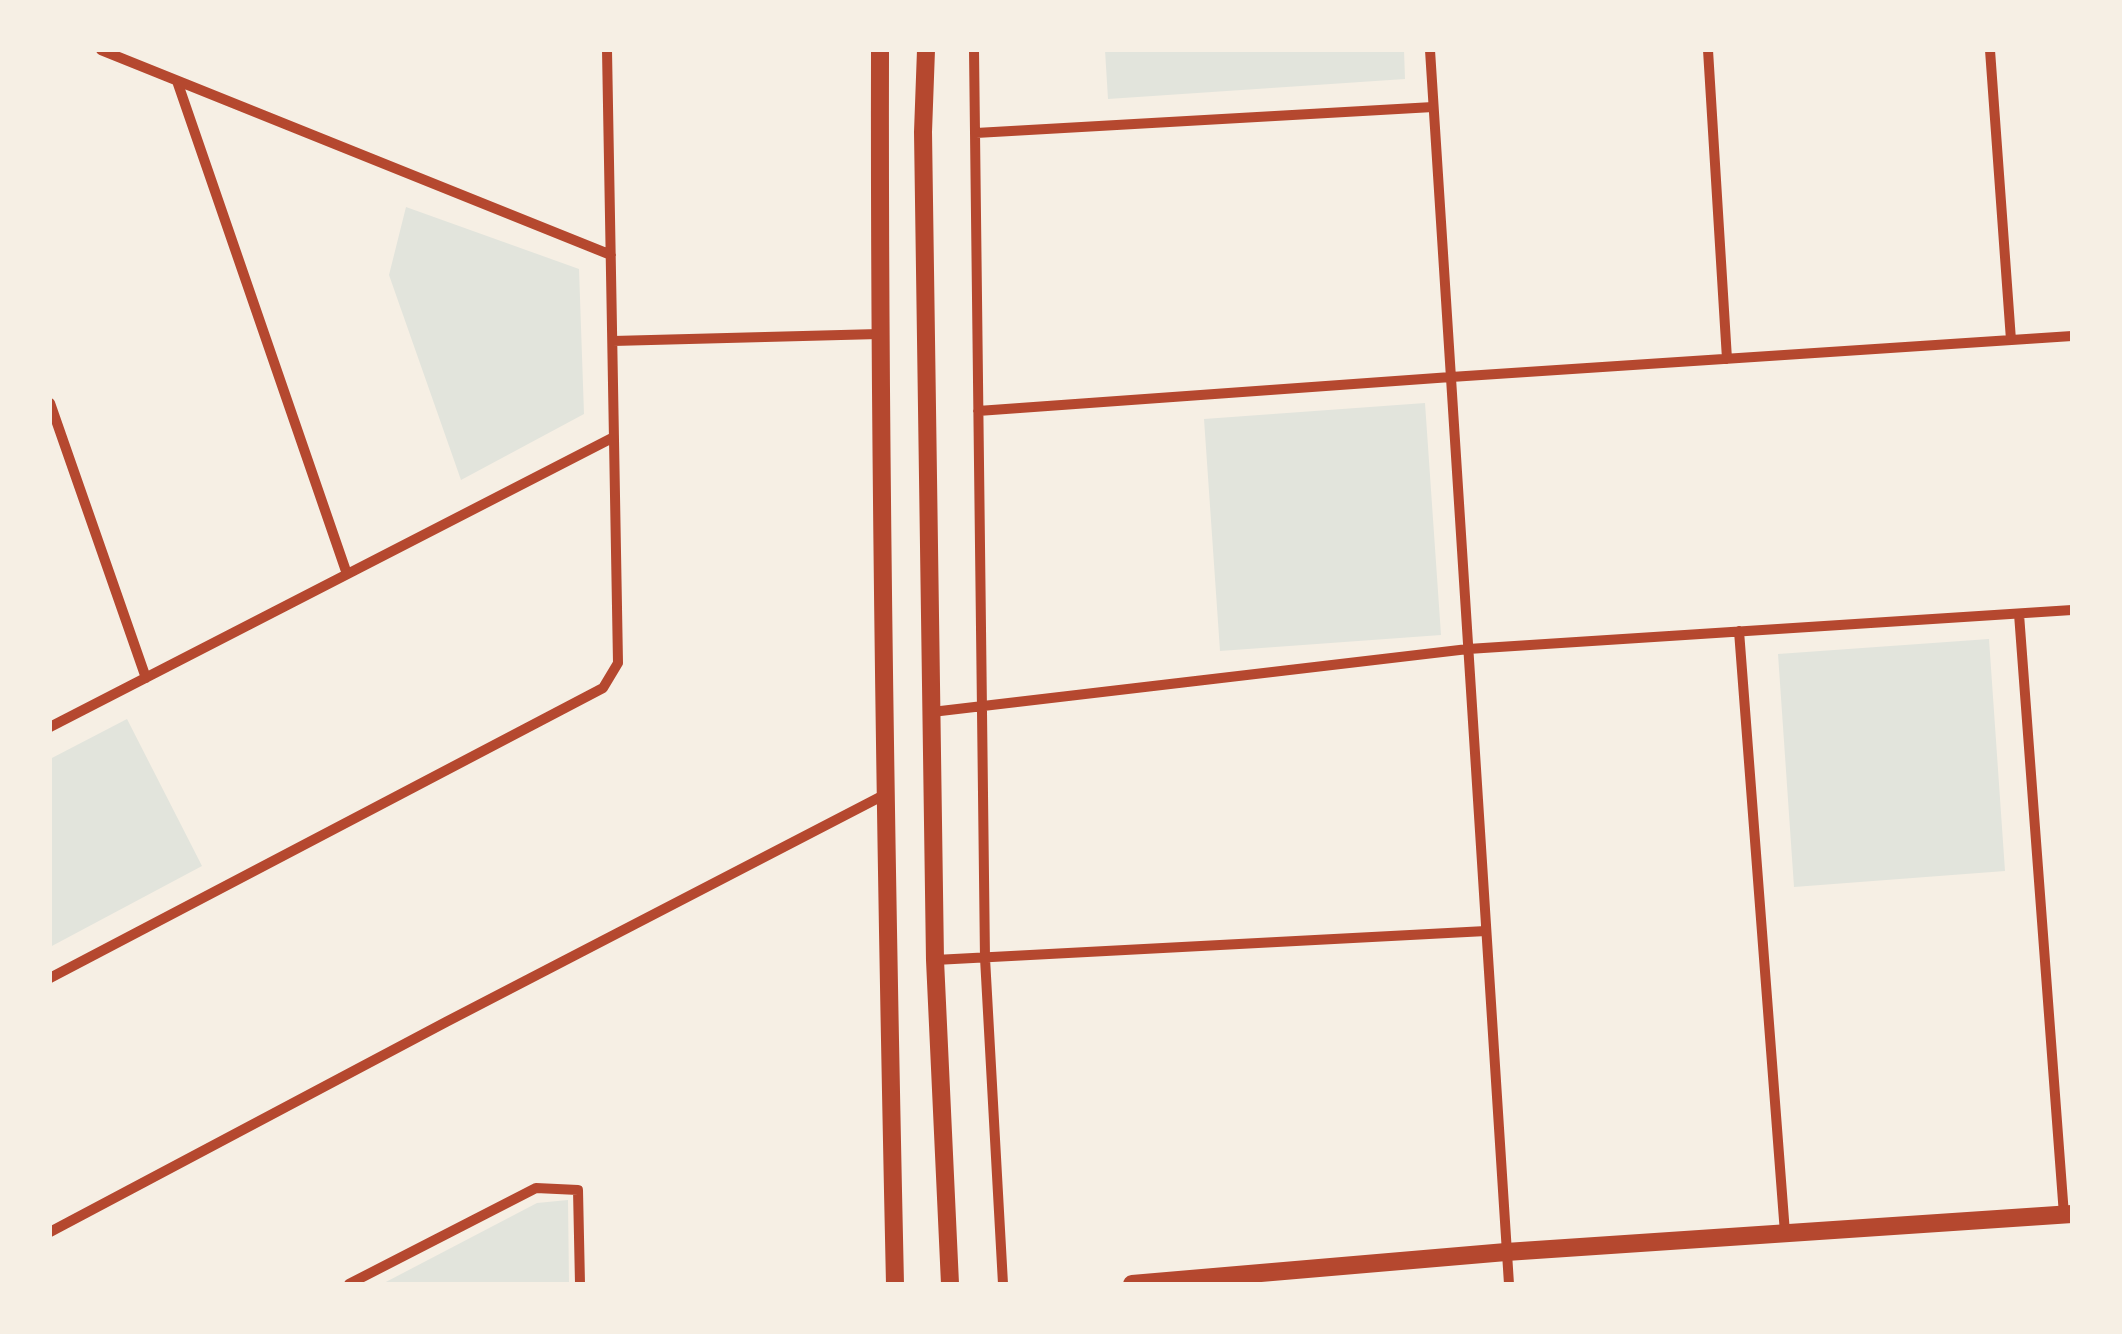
<!DOCTYPE html>
<html>
<head>
<meta charset="utf-8">
<style>
	body { margin:0 }
	#map { position:relative; width:2122px; height:1334px; overflow:hidden; background:#f6efe4; font-family:Signika,sans-serif }
	canvas { display:block }
	.frame { position:absolute; inset:0; border:52px solid #f6efe4; pointer-events:none }
</style>
</head>
<body>
<div id="map">
<canvas width="2122" height="1334"></canvas>
<div class="frame"></div>
</div>
<script>
const g = document.querySelector('canvas').getContext('2d');
g.lineJoin = 'round';
function fillPath(path, color) { g.fillStyle = color; g.fill(path, 'evenodd'); }
function stroke(path, color, width, dash) { g.strokeStyle = color; g.lineWidth = width; g.lineCap = dash ? 'butt' : 'round'; g.setLineDash(dash || []); g.stroke(path); }
fillPath(new Path2D(`
	M1105 50H1404L1405 79 1108 99Z
	M406 207 579 269 584 414 461 480 389 275Z
	M1425 403 1441 635 1220 651 1204 419Z
	M1989 639 2005 871 1794 887 1778 654Z
	M127 719 202 866 50 947V759Z
	M568 1200 569 1284H382L537 1203Z`), '#e2e4dc');
stroke(new Path2D(`
	M101 50 611 255
	M974 50 985 958 1003 1284
	M1430 50 1509 1284
	M1708 50 1727 359
	M1990 50 2011 340
	M177 81 347 574
	M976 133 1433 107
	M613 341 879 334
	M50 403 146 678
	M978 411 1451 377 2072 336
	M2019 614 2064 1215
	M1739 631 1785 1233
	M932 712 1468 649 2072 610
	M50 727 614 437
	M935 960 1486 931
	M50 978 603 688 618 663 607 50
	M50 1232 446 1022 884 795
	M349 1284 536 1188 578 1190 580 1284`), '#b5482f', 10);
stroke(new Path2D(`
	M880 50C879 461 886 873 895 1284
	M926 50 923 132 935 960 950 1284
	M1132 1284 1506 1252 2072 1214`), '#b5482f', 18);
</script>
</body>
</html>
